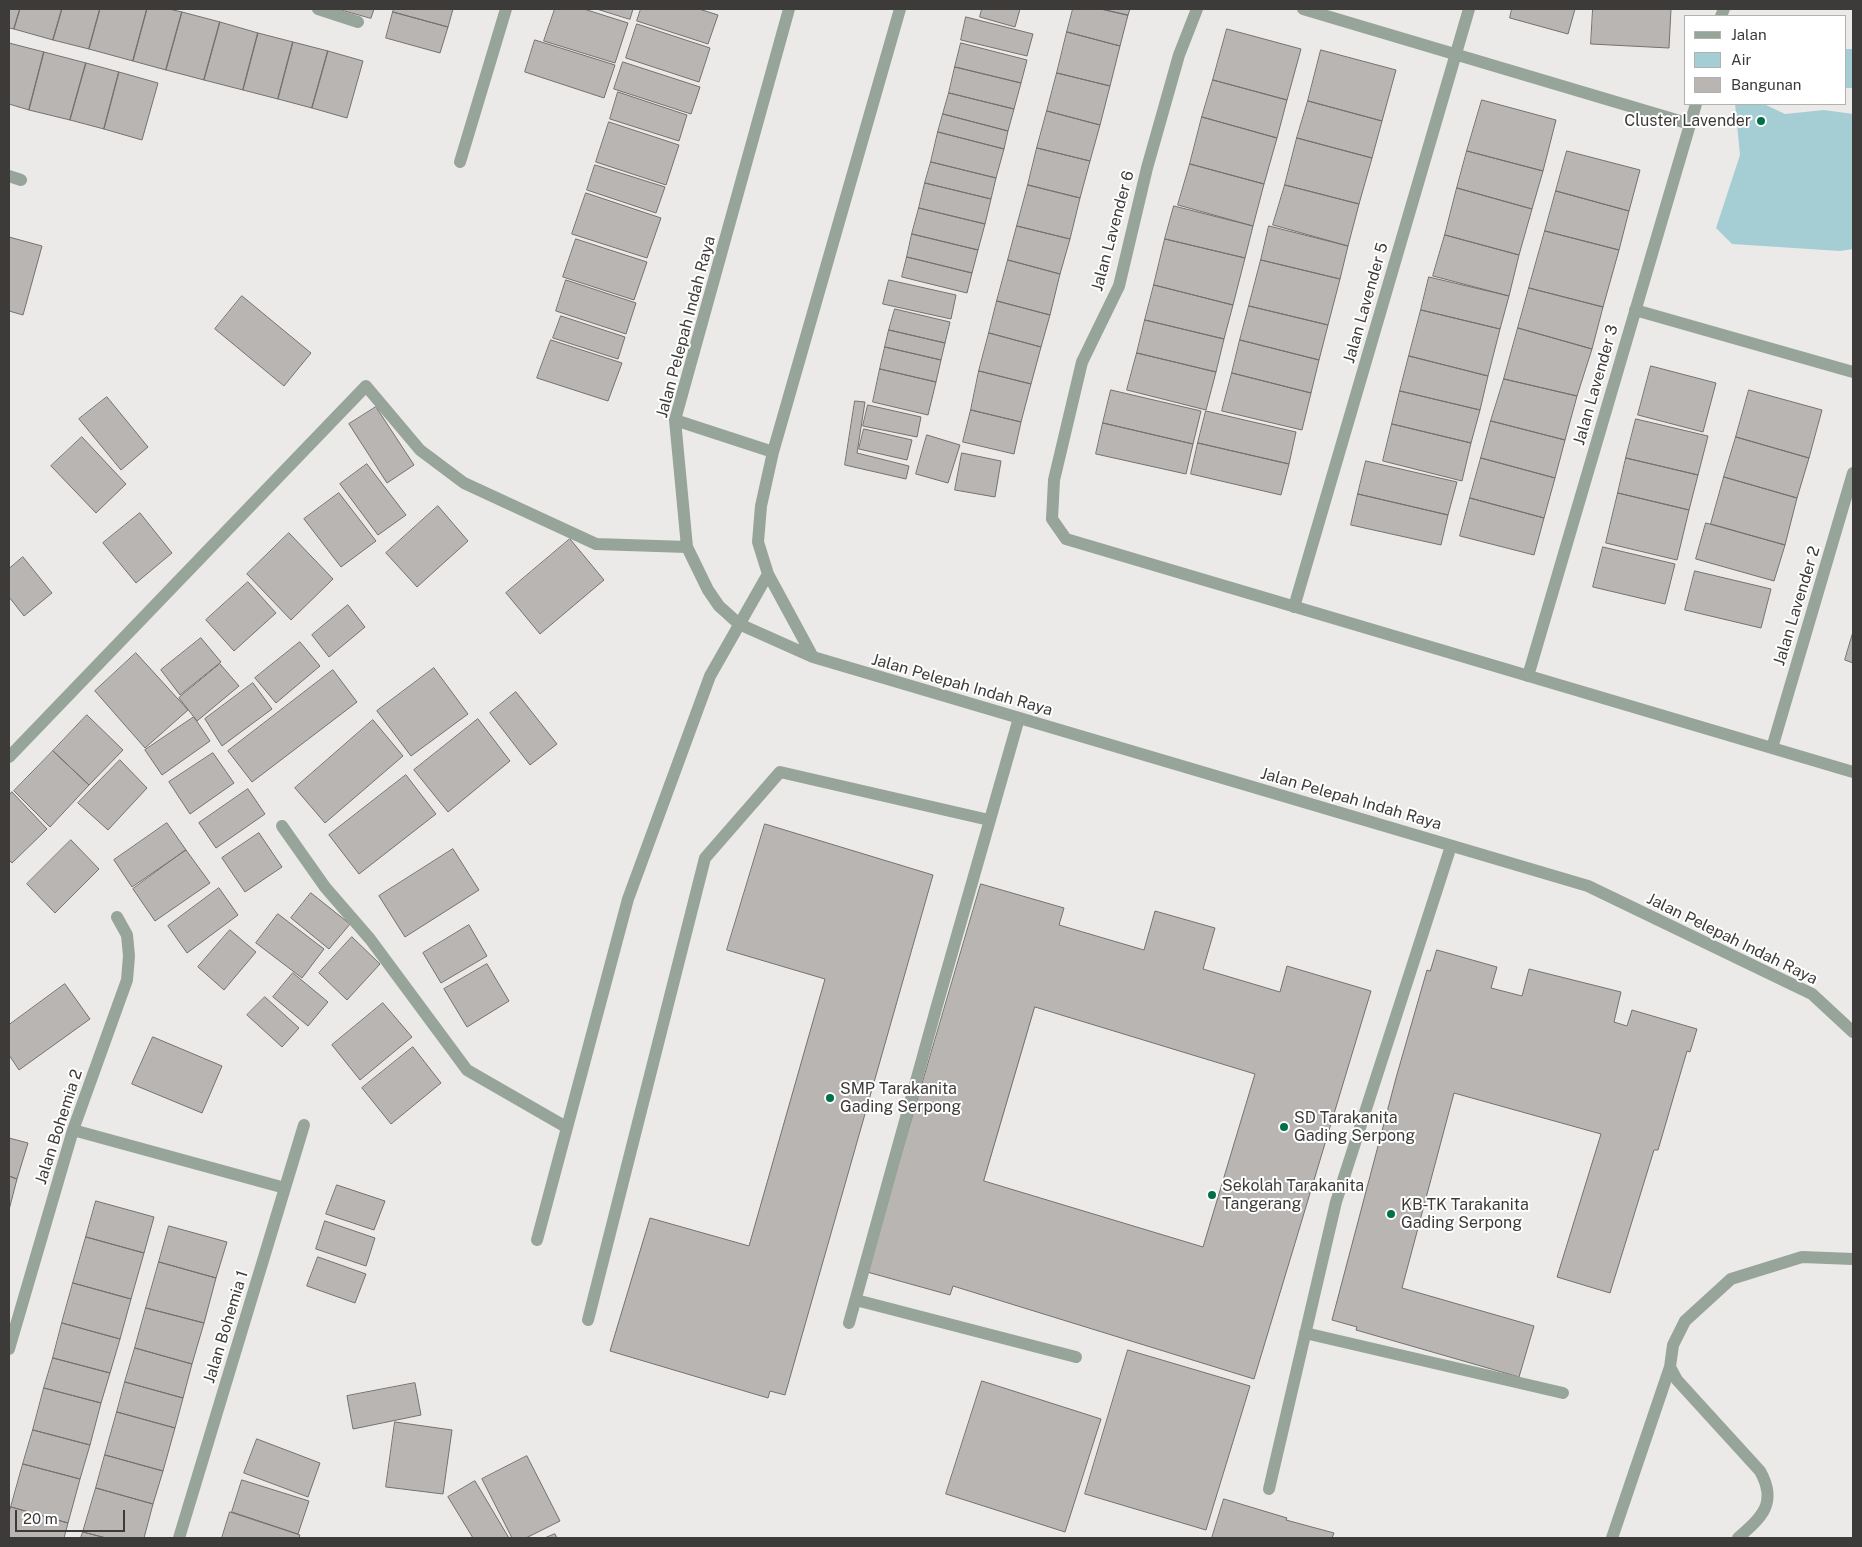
<!DOCTYPE html>
<html>
<head>
<meta charset="utf-8">
<style>
	body { margin:0 }
	#map { position:relative; width:1862px; height:1547px; overflow:hidden; background:#eceae8; font-family:"Public Sans",sans-serif }
	canvas { display:block }
	.frame { position:absolute; inset:0; border:10px solid #3c3b3a; pointer-events:none }
	.legend { position:absolute; left:1684px; top:15px; width:162px; height:90px; box-sizing:border-box; background:#fff; border:1px solid #b1b1b0; margin:0; padding:6px 9px; list-style:none; font-size:15px; color:#3c3b3a }
	.legend li { display:flex; align-items:center; gap:10px; height:25px }
	.legend b { width:25px; border:1px solid #b1b1b0 }
	.scale { position:absolute; left:15px; top:1510px; width:110px; height:22px; box-sizing:border-box; border:2px solid #3c3b3a; border-top:0; padding-left:6px; font-size:15px; line-height:18px; white-space:nowrap; color:#3c3b3a; -webkit-text-stroke:4px #fff; paint-order:stroke }
</style>
</head>
<body>
<div id="map">
<canvas width="1862" height="1547"></canvas>
<div class="frame"></div>
<ul class="legend">
<li><b style="height:6px;background:#97a49a"></b>Jalan</li>
<li><b style="height:14px;background:#a5ced4"></b>Air</li>
<li><b style="height:14px;background:#b8b5b3"></b>Bangunan</li>
</ul>
<div class="scale">20 m</div>
</div>
<script>
const g = document.querySelector('canvas').getContext('2d');
g.lineJoin = 'round';
function fillPath(path, color) { g.fillStyle = color; g.fill(path, 'evenodd'); }
function stroke(path, color, width, dash) { g.strokeStyle = color; g.lineWidth = width; g.lineCap = dash ? 'butt' : 'round'; g.setLineDash(dash || []); g.stroke(path); }
function write(font, color, halo, rows, align = 'center') {
  g.font = font + ' "Public Sans",sans-serif'; g.lineWidth = 4; g.setLineDash([]); g.textBaseline = 'middle'; g.strokeStyle = halo; g.fillStyle = color; for (const [text, x, y, turn = 0] of rows) {
    g.save(); g.translate(x, y); g.rotate((+turn || 0) * Math.PI / 180); g.textAlign = isNaN(turn) ? turn : align; if (halo) g.strokeText(text, 0, 0); g.fillText(text, 0, 0); g.restore();
  }
}
fillPath(new Path2D(`
	M1846 49H1853V88H1846Z
	M1735 104H1764L1785 114 1824 110 1853 114V249L1840 251 1732 244 1716 228 1740 155Z`), '#a5ced4');
const building = new Path2D(`
	M9 9H20L14 29 9 28Z
	M20 9H62L53 40 14 29Z
	M62 9H100L89 49 53 40Z
	M100 9H147L133 61 89 49Z
	M147 9H169L182 12 166 70 133 61Z
	M338 9H374L371 18Z
	M394 9H453L448 27 393 12Z
	M555 9H584L628 23 615 63 544 41Z
	M597 9H633L630 19Z
	M641 9H699L718 15 708 44 637 21Z
	M982 9H1020L1015 27 980 17Z
	M1073 9H1101L1128 15 1120 46 1067 32Z
	M1101 9H1130L1128 15Z
	M1512 9H1575L1568 34 1510 18Z
	M1593 9H1671L1669 48 1591 44Z
	M182 12 220 22 204 80 166 70Z
	M393 12 448 27 440 53 386 38Z
	M966 17 1033 34 1027 56 961 40Z
	M220 22 258 33 243 90 204 80Z
	M637 24 710 48 699 82 626 58Z
	M1227 29 1301 49 1287 100 1213 80Z
	M1067 32 1120 46 1110 86 1057 73Z
	M258 33 293 42 278 99 243 90Z
	M535 40 615 65 604 98 525 72Z
	M293 42 328 51 312 108 278 99Z
	M9 43 44 52 29 110 9 104Z
	M961 43 1027 60 1021 83 955 67Z
	M1321 50 1396 70 1382 121 1308 101Z
	M328 51 363 61 347 118 312 108Z
	M44 52 86 63 70 120 29 110Z
	M623 62 700 87 691 114 614 89Z
	M86 63 119 72 104 129 70 120Z
	M955 67 1021 83 1014 109 949 93Z
	M119 72 158 83 142 140 104 129Z
	M1057 73 1110 86 1100 125 1047 111Z
	M1213 80 1287 100 1277 138 1202 117Z
	M618 92 687 115 679 141 610 119Z
	M949 93 1014 109 1008 131 943 114Z
	M1482 100 1556 120 1543 171 1467 151Z
	M1308 101 1382 121 1372 158 1297 138Z
	M1047 111 1100 125 1090 161 1037 148Z
	M943 114 1008 131 1004 149 938 132Z
	M1202 117 1277 138 1264 184 1190 164Z
	M609 122 679 145 666 185 596 162Z
	M938 132 1004 149 996 178 931 162Z
	M1297 138 1372 158 1359 204 1285 185Z
	M1037 148 1090 161 1080 198 1028 185Z
	M1467 151 1543 171 1532 209 1457 188Z
	M1567 151 1640 170 1629 211 1556 191Z
	M931 162 996 178 991 199 925 183Z
	M1190 164 1264 184 1253 226 1178 205Z
	M595 165 665 187 656 213 587 190Z
	M925 183 991 199 985 224 919 208Z
	M1028 185 1080 198 1070 239 1017 226Z
	M1285 185 1359 204 1348 246 1273 225Z
	M1457 188 1532 209 1519 255 1445 235Z
	M1556 191 1629 211 1619 250 1545 231Z
	M586 193 661 218 647 258 572 234Z
	M1174 206 1253 226 1245 258 1165 239Z
	M919 208 985 224 978 250 912 234Z
	M1017 226 1070 239 1060 274 1008 260Z
	M1269 226 1348 246 1340 279 1261 260Z
	M1545 231 1619 250 1603 307 1529 288Z
	M912 234 978 250 972 273 907 257Z
	M1445 235 1519 255 1509 296 1433 276Z
	M9 237 42 246 23 315 9 311Z
	M576 239 647 262 634 300 563 277Z
	M1165 239 1245 258 1233 305 1154 285Z
	M907 257 972 273 967 293 902 277Z
	M1008 260 1060 274 1050 315 997 301Z
	M1261 260 1340 279 1328 325 1249 306Z
	M1429 277 1509 296 1500 329 1421 310Z
	M566 280 636 303 626 334 556 311Z
	M889 280 956 295 951 319 883 304Z
	M1154 285 1233 305 1224 339 1145 320Z
	M1529 288 1603 307 1592 349 1518 328Z
	M242 296 311 353 284 386 215 329Z
	M997 301 1050 315 1041 347 989 333Z
	M1249 306 1328 325 1319 360 1240 340Z
	M895 309 950 322 945 343 889 330Z
	M1421 310 1500 329 1488 376 1409 356Z
	M561 316 625 337 618 359 553 338Z
	M1145 320 1224 339 1216 372 1137 353Z
	M1518 328 1592 349 1577 396 1504 379Z
	M889 330 945 343 941 360 885 347Z
	M989 333 1041 347 1031 384 979 371Z
	M551 340 622 363 608 401 537 378Z
	M1240 340 1319 360 1311 393 1232 373Z
	M885 347 941 360 936 382 880 369Z
	M1137 353 1216 372 1206 410 1127 390Z
	M1409 356 1488 376 1480 410 1400 391Z
	M1651 366 1716 383 1703 432 1638 415Z
	M880 369 936 382 928 415 873 402Z
	M979 371 1031 384 1021 422 971 410Z
	M1232 373 1311 393 1302 430 1222 411Z
	M1504 379 1577 396 1565 440 1491 421Z
	M1111 390 1201 411 1193 444 1103 423Z
	M1749 390 1822 410 1809 458 1736 437Z
	M1400 391 1480 410 1471 443 1392 424Z
	M107 397 148 447 121 470 79 419Z
	M855 401 865 402 857 453 909 466 906 479 845 465Z
	M868 405 921 417 917 437 863 426Z
	M376 407 414 465 387 483 349 424Z
	M971 410 1021 422 1014 454 963 442Z
	M1206 411 1296 432 1289 464 1198 443Z
	M1636 419 1708 436 1698 475 1626 458Z
	M1491 421 1565 440 1555 478 1481 458Z
	M1103 423 1193 444 1186 474 1096 454Z
	M1392 424 1471 443 1462 481 1383 461Z
	M864 429 912 440 907 460 859 449Z
	M927 435 960 445 948 483 916 474Z
	M82 437 126 484 96 513 51 466Z
	M1736 437 1809 458 1797 498 1724 477Z
	M1198 443 1289 464 1281 495 1191 474Z
	M962 453 1001 461 995 497 955 490Z
	M1481 458 1555 478 1544 518 1470 498Z
	M1626 458 1698 475 1689 510 1618 493Z
	M1366 461 1457 482 1448 515 1358 494Z
	M367 464 406 515 378 535 340 484Z
	M1724 477 1797 498 1785 545 1711 524Z
	M339 493 376 541 341 567 304 519Z
	M1618 493 1689 510 1677 560 1606 543Z
	M1358 494 1448 515 1441 545 1351 525Z
	M1470 498 1544 518 1534 555 1460 536Z
	M438 506 468 541 417 587 386 553Z
	M140 513 172 553 136 583 103 543Z
	M1706 523 1785 545 1774 581 1696 559Z
	M289 533 333 579 291 620 247 574Z
	M570 539 604 580 540 634 506 593Z
	M1603 547 1675 564 1665 604 1593 587Z
	M23 557 52 593 24 616 9 597V569Z
	M1695 571 1771 589 1761 628 1685 610Z
	M248 582 276 613 234 651 206 620Z
	M348 605 365 627 329 657 312 635Z
	M1853 632V663L1845 660Z
	M201 638 221 662 180 695 161 670Z
	M300 642 320 666 276 703 255 678Z
	M136 653 188 710 145 748 95 691Z
	M220 664 239 686 197 721 179 698Z
	M434 668 468 714 411 756 377 711Z
	M333 670 357 702 252 782 228 751Z
	M253 683 272 709 222 746 205 719Z
	M516 692 557 744 530 765 490 713Z
	M87 715 123 750 89 785 53 751Z
	M194 717 210 741 162 775 145 750Z
	M478 719 510 761 448 812 414 770Z
	M373 720 403 756 325 823 295 788Z
	M53 751 89 785 50 827 14 791Z
	M213 753 234 783 190 814 169 782Z
	M120 760 147 788 108 830 78 803Z
	M406 775 436 814 359 874 329 835Z
	M248 789 265 814 216 848 199 823Z
	M12 792 47 829 12 863 9 860V796Z
	M167 823 186 850 132 887 114 860Z
	M765 824 933 875 785 1395 770 1391 768 1398 610 1351 650 1218 749 1246 825 979 727 950Z
	M259 833 282 867 245 892 222 858Z
	M71 840 99 869 55 913 27 884Z
	M453 849 479 890 405 937 379 896Z
	M186 850 210 883 155 921 133 889Z
	M981 884 1064 908 1059 925 1144 950 1155 911 1215 928 1203 969 1280 992 1287 966 1371 991 1254 1379 953 1286 950 1295 867 1272ZM1035 1007 1255 1074 1203 1247 984 1181Z
	M219 888 238 915 187 953 168 926Z
	M311 893 350 924 329 949 291 918Z
	M278 914 324 949 302 978 256 943Z
	M469 925 487 956 441 983 423 953Z
	M230 930 256 952 224 990 198 967Z
	M352 937 380 964 347 1000 319 973Z
	M1437 950 1497 967 1491 988 1522 996 1529 969 1621 992 1614 1022 1627 1026 1632 1010 1697 1029 1690 1052 1687 1051 1658 1150H1654L1610 1293 1557 1277 1601 1134 1454 1093 1402 1288 1534 1326 1519 1377 1356 1330 1357 1327 1332 1320 1396 1078 1427 970 1430 971Z
	M487 964 509 1001 467 1027 444 989Z
	M293 973 328 1002 308 1026 273 997Z
	M65 984 90 1019 19 1070 9 1055V1025Z
	M265 997 299 1028 282 1047 247 1015Z
	M383 1003 412 1037 360 1080 332 1045Z
	M153 1037 222 1066 202 1113 132 1084Z
	M413 1047 441 1083 391 1124 362 1088Z
	M9 1138 28 1143 17 1179 9 1176Z
	M9 1176 17 1179 9 1210Z
	M337 1185 385 1201 374 1230 326 1214Z
	M96 1201 154 1217 144 1253 86 1237Z
	M325 1221 375 1238 366 1266 316 1249Z
	M169 1226 227 1242 216 1278 159 1262Z
	M86 1237 144 1253 131 1299 73 1283Z
	M318 1257 366 1274 355 1303 307 1286Z
	M159 1262 216 1278 204 1323 146 1308Z
	M73 1283 131 1299 120 1339 62 1323Z
	M146 1308 204 1323 192 1364 135 1348Z
	M62 1323 120 1339 110 1373 53 1358Z
	M135 1348 192 1364 183 1398 125 1382Z
	M1128 1350 1250 1386 1206 1530 1085 1494Z
	M53 1358 110 1373 101 1403 44 1388Z
	M982 1381 1101 1419 1065 1532 946 1494Z
	M125 1382 183 1398 175 1428 117 1412Z
	M415 1383 421 1415 353 1429 347 1396Z
	M44 1388 101 1403 90 1445 33 1430Z
	M117 1412 175 1428 163 1471 105 1455Z
	M395 1422 452 1430 443 1494 386 1487Z
	M33 1430 90 1445 80 1479 23 1464Z
	M257 1439 320 1463 308 1497 244 1473Z
	M105 1455 163 1471 153 1504 96 1488Z
	M527 1456 560 1521 526 1538H512L482 1479Z
	M23 1464 80 1479 68 1523 11 1507Z
	M242 1480 309 1501 298 1534 232 1512Z
	M475 1481 509 1538H473L448 1497Z
	M96 1488 153 1504 144 1538H106L83 1532Z
	M1224 1499 1287 1518 1286 1520 1334 1533 1332 1538H1212Z
	M11 1507 68 1523 64 1538H9V1514Z
	M230 1512 300 1535 299 1538H222Z
	M83 1532 106 1538H81Z
	M555 1534 557 1538H545Z`);
fillPath(building, '#b8b5b3');
stroke(building, '#747170', 1);
stroke(new Path2D(`
	M318 9 358 22
	M789 9 675 420 687 547 708 590 719 606 739 624 813 657 1588 886 1812 994 1853 1032
	M1197 9 1179 55 1147 168 1119 286 1082 362 1054 480 1052 519 1066 539 1853 772
	M1303 9 1690 124
	M1721 16 1724 9
	M460 162 506 9
	M9 176 21 180
	M1635 310 1853 372
	M675 420 773 452
	M1294 607 1469 9
	M813 657 768 574 758 542 761 506 773 452 900 9
	M1528 676 1696 104
	M1772 748 1853 473
	M9 757 366 386 420 450 464 483 596 544 687 547
	M282 826 325 887 370 939 467 1070 566 1127
	M73 1130 285 1188
	M537 1240 628 899 710 676 768 574
	M856 1300 1076 1357
	M588 1320 705 858 780 772 989 820
	M849 1323 936 1009 1019 718
	M1305 1333 1563 1393
	M9 1349 73 1130 127 980 129 956 127 935 117 917
	M1269 1489 1336 1202 1451 846
	M179 1538 304 1125
	M1612 1538 1670 1367
	M1738 1538C1762 1517 1778 1503 1760 1471L1677 1380 1670 1367 1673 1345 1685 1321 1731 1279 1802 1257 1853 1259`), '#97a49a', 12);
for (const [x, y, r, color] of [
	[1761,121,5,"#00704a"],
	[830,1098,5,"#00704a"],
	[1284,1127,5,"#00704a"],
	[1212,1195,5,"#00704a"],
	[1391,1214,5,"#00704a"]
]) { const dot = new Path2D(); dot.arc(x, y, r, 0, 2 * Math.PI); g.fillStyle = color; g.fill(dot); stroke(dot, '#fff', 2); }
write('16px', '#3c3b3a', '#fff', [
	["Cluster Lavender",1751,121,"right"],
	["SMP Tarakanita",840,1089],
	["Gading Serpong",840,1107],
	["SD Tarakanita",1294,1118],
	["Gading Serpong",1294,1136],
	["Sekolah Tarakanita",1222,1186],
	["Tangerang",1222,1204],
	["KB-TK Tarakanita",1401,1205],
	["Gading Serpong",1401,1223]
], 'left');
write('16px', '#3c3b3a', '#fff', [
	["Jalan Lavender 6",1113,231,-75],
	["Jalan Lavender 5",1366,303,-74],
	["Jalan Pelepah Indah Raya",686,327,-75],
	["Jalan Lavender 3",1596,385,-74],
	["Jalan Lavender 2",1797,606,-73],
	["Jalan Pelepah Indah Raya",962,685,16],
	["Jalan Pelepah Indah Raya",1351,799,16],
	["Jalan Pelepah Indah Raya",1732,939,26],
	["Jalan Bohemia 2",59,1127,-72],
	["Jalan Bohemia 1",226,1327,-73]
]);
</script>
</body>
</html>
